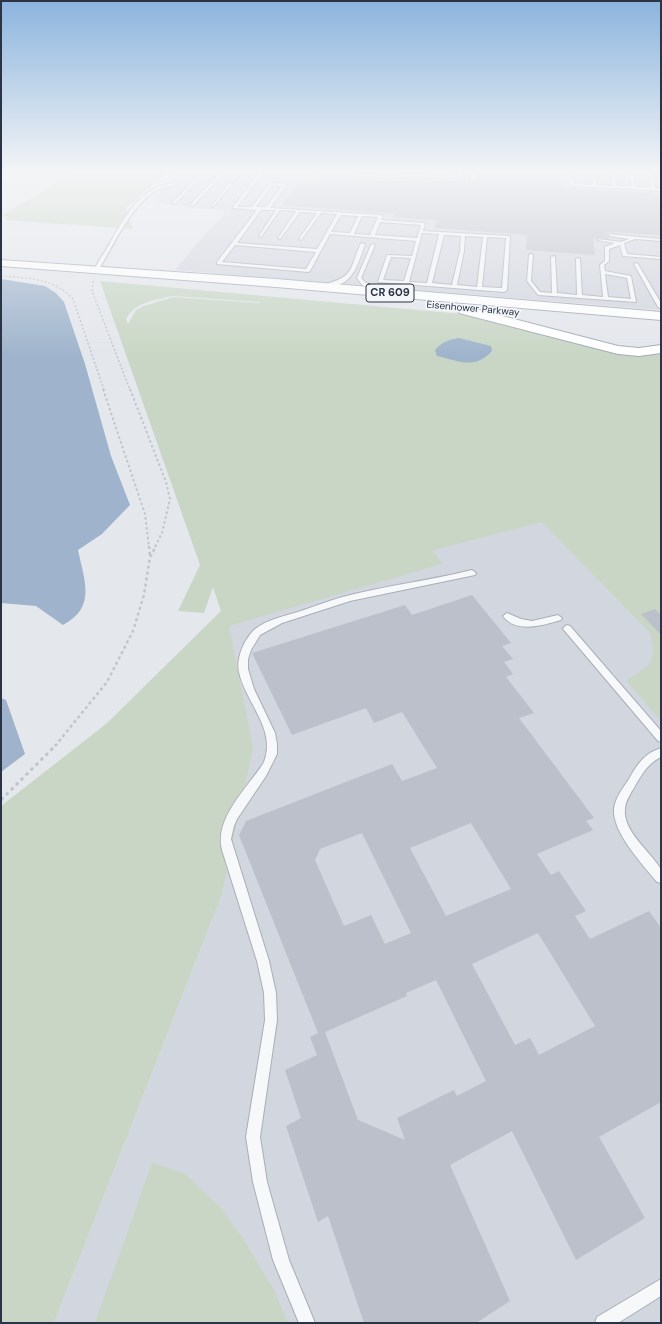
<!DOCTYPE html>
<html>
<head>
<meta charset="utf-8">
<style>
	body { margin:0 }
	#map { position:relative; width:662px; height:1324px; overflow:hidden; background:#e4e7ec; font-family:"DM Sans",sans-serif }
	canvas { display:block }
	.frame { position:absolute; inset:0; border:2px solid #2b3445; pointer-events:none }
</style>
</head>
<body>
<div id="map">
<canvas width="662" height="1324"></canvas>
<div class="frame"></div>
</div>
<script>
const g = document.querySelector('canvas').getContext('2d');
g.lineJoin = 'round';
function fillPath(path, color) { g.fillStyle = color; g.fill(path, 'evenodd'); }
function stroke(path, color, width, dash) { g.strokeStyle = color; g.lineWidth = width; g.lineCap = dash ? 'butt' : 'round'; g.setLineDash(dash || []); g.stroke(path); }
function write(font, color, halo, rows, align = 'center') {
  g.font = font + ' "DM Sans",sans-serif'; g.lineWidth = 3.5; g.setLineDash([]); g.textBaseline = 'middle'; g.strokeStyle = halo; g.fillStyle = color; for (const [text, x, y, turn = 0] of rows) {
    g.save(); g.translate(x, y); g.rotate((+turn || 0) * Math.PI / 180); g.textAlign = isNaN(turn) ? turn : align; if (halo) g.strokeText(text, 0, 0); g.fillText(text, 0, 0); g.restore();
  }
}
fillPath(new Path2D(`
	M181 171H661V310L175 270 203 236 222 218 224 211 161 204 153 199Z
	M144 306 661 358V1323H54L221 897 228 626 133 316 136 310Z`), '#d2d6de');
fillPath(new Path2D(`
	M77 171H169L126 208 133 229 4 220 8 217 1 216Z
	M100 281 462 314 502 322 614 353H661V721L626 680C650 666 658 662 650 633L542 522 433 550 442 564 229 626 253 748 221 897 54 1323H1V806L106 724 221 611 213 587 204 613 178 611 200 565ZM172 296 260 302V303L173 297 144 306 136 310 128 324 126 319C135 302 155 300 172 296Z
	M152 1163 184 1173 221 1208 244 1240 274 1290 288 1323H95Z`), '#c9d6c5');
fillPath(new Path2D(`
	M1 279 45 286 56 293 64 302 85 364 111 456 130 505 102 534 78 550C84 580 97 607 63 625L36 606 1 603Z
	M459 338 491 346 492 351C475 370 459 361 437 356L435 350C442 342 448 340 459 338Z
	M1 698 6 700 25 754 1 772Z`), '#9fb4cc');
fillPath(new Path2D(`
	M492 171H559L561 187 653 193 654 195H661V235L608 232 606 234 609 239 593 238 595 255 526 250 527 235 435 228 436 220 394 217 395 214 282 205 298 182 320 184 328 176 408 181 410 178 477 182 479 174 490 175Z
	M472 595 511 643 502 646 513 659 504 662 513 674 506 677 534 713 519 718 594 818 586 821 593 830 537 854 551 875 559 871 586 911 575 916 590 939 649 911 661 928V1102L599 1137 645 1218 576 1260 512 1131 450 1165 510 1301 476 1323H364L328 1216 318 1222 286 1126 301 1118 285 1070 317 1055 310 1037 318 1033 239 835 246 821 392 764 402 781 437 768 402 712 374 723 366 708 292 735 252 653 405 605 412 615ZM471 823 511 889 446 916 410 848ZM362 833 411 933 385 944 371 915 344 926 315 860 320 849ZM538 933 595 1026 539 1055 530 1038 515 1045 472 964ZM436 980 486 1081 457 1096 454 1090 397 1118 405 1140 358 1120 325 1032 407 996 406 993Z
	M655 609 661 615V635L641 614Z`), '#bbc0ca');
const lane = new Path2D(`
	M203 171H207L175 204H173V202Z
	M222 171H226L193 206H191V204Z
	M238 171H242L213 207H211Z
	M265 171 315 174 330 172 393 176 408 174 449 176 458 174 459 171H463L461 176 449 178 408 176 393 178 330 174 315 176Z
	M473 171H477L474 180 472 181 470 180Z
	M567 171H571L573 182 575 184 593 185 591 171H595L597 185 613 186 610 171H614L617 186H632L628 171H632L636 187H651L647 171H651L655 188H661V190L654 191 652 190 574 186 569 183Z
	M260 172 263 173 261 175 279 177H260L237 207H252L270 183 285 184 287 185 270 208 381 215 383 216 381 220 425 223 423 231 510 236 507 290 504 292 378 282 387 255 412 256 416 241 330 234 310 271 308 272 217 264V262L257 210 232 208ZM272 185 282 186 266 207H256ZM261 210H276L259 236 261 237 280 210 296 211 278 238 280 239 300 212 317 213 299 239 301 240 321 213 337 214 317 249 237 243ZM341 215 358 216 350 233 331 232ZM362 216 378 217 370 235 354 234ZM380 222 421 225 417 238 375 235ZM422 233 439 234 427 283 409 282ZM444 235 461 236 460 251 452 285 432 283ZM465 236 483 237 477 287 457 285 464 251ZM487 237 506 238 502 288 482 287ZM235 245 316 252 306 269 222 262ZM391 257 411 258 404 281 383 280Z
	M177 183V185C171 186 165 187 159 189 131 204 114 245 98 271L94 272C95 265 103 255 107 248 122 221 142 182 177 183Z
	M608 234 661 239V241L635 239 624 243 627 254 661 257V259L623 256 620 245 609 249V261L604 265 605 271 631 276 636 302 538 295 527 281 529 255 531 254 533 255 531 281 540 292 552 293 551 257 555 256 557 293 577 295 576 259 578 258 580 259 582 295 603 297 600 265 605 261V247L615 243 597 240 599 239 621 242 629 239 610 236ZM605 274 627 278 631 299 608 297Z
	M361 243 365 244C357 267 352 289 322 287V285C355 277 349 270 361 243Z
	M373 244 375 245 361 278 366 283 383 290V292L381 293 362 285 357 278 371 245Z
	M636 263 638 264 661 303V309L658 307 634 264Z
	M472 570 476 573 475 575 350 601 282 623 260 635 251 650 248 659V669L254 689 275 733 277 744V754L266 776 237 819 234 826 231 839 269 961 276 993 277 1020 260 1137 267 1182 289 1260 315 1323H299L273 1260 253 1182 246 1137 265 1020 264 993 257 961 222 850C214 817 248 788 264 762 277 729 245 702 239 672 236 658 244 640 254 630 267 619 286 616 301 611 318 605 334 599 350 595 391 585 432 580 472 570Z
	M507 613 521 619 532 621 558 615 562 618 561 620C544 625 516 634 503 616Z
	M567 625 570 626 661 731V742L658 741 564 630 563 628Z
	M661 748V757C648 763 642 774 635 786 631 793 626 800 625 808 622 831 650 851 660 868 662 872 661 879 661 883L657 882C643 865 612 832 614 809 615 798 623 788 629 779 637 764 645 753 661 748Z
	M661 1279V1296L618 1323H595L597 1317Z`);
const street = new Path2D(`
	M1 171H9L1 175Z`);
const primary = new Path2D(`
	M1 260 276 279 661 312V320L276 287 1 266Z
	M464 306 618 346 639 348 661 345V353L639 356 618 354 459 313 458 310Z`);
stroke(lane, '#a9aeb7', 2);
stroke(street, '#a9aeb7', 2);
stroke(primary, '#a3abb8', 2);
stroke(new Path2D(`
	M1 276C27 278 54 278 73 299L104 390
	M93 281 92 291 130 390`), '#c2c5cb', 1.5, [2, 2]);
stroke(new Path2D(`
	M103 389 145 514 149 547
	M130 389 166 482 170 499 162 533 155 547`), '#c2c5cb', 2, [2.5, 2.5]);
stroke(new Path2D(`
	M149 546 150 557
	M55 746 107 682 133 631 144 595 150 557 156 546`), '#c2c5cb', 2.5, [3, 3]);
stroke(new Path2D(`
	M1 800 56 745`), '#c2c5cb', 3, [3.5, 3.5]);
fillPath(lane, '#f7f8fa');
fillPath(street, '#f7f8fa');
fillPath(primary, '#fff');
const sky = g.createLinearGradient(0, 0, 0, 356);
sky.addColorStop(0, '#8bb4dd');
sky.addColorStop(0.48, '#f3f4f6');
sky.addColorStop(1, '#f3f4f600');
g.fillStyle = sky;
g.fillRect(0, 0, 662, 356);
write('10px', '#2b3445', '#f4f6f9', [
	["Eisenhower Parkway",473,309,5]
]);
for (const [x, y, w] of [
	[390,293,48]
]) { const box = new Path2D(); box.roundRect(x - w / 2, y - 9, w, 18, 3); g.fillStyle = '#f4f6f9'; g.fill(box); stroke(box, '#2b3445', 1); }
write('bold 11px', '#2b3445', null, [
	["CR 609",390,293]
]);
</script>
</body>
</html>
